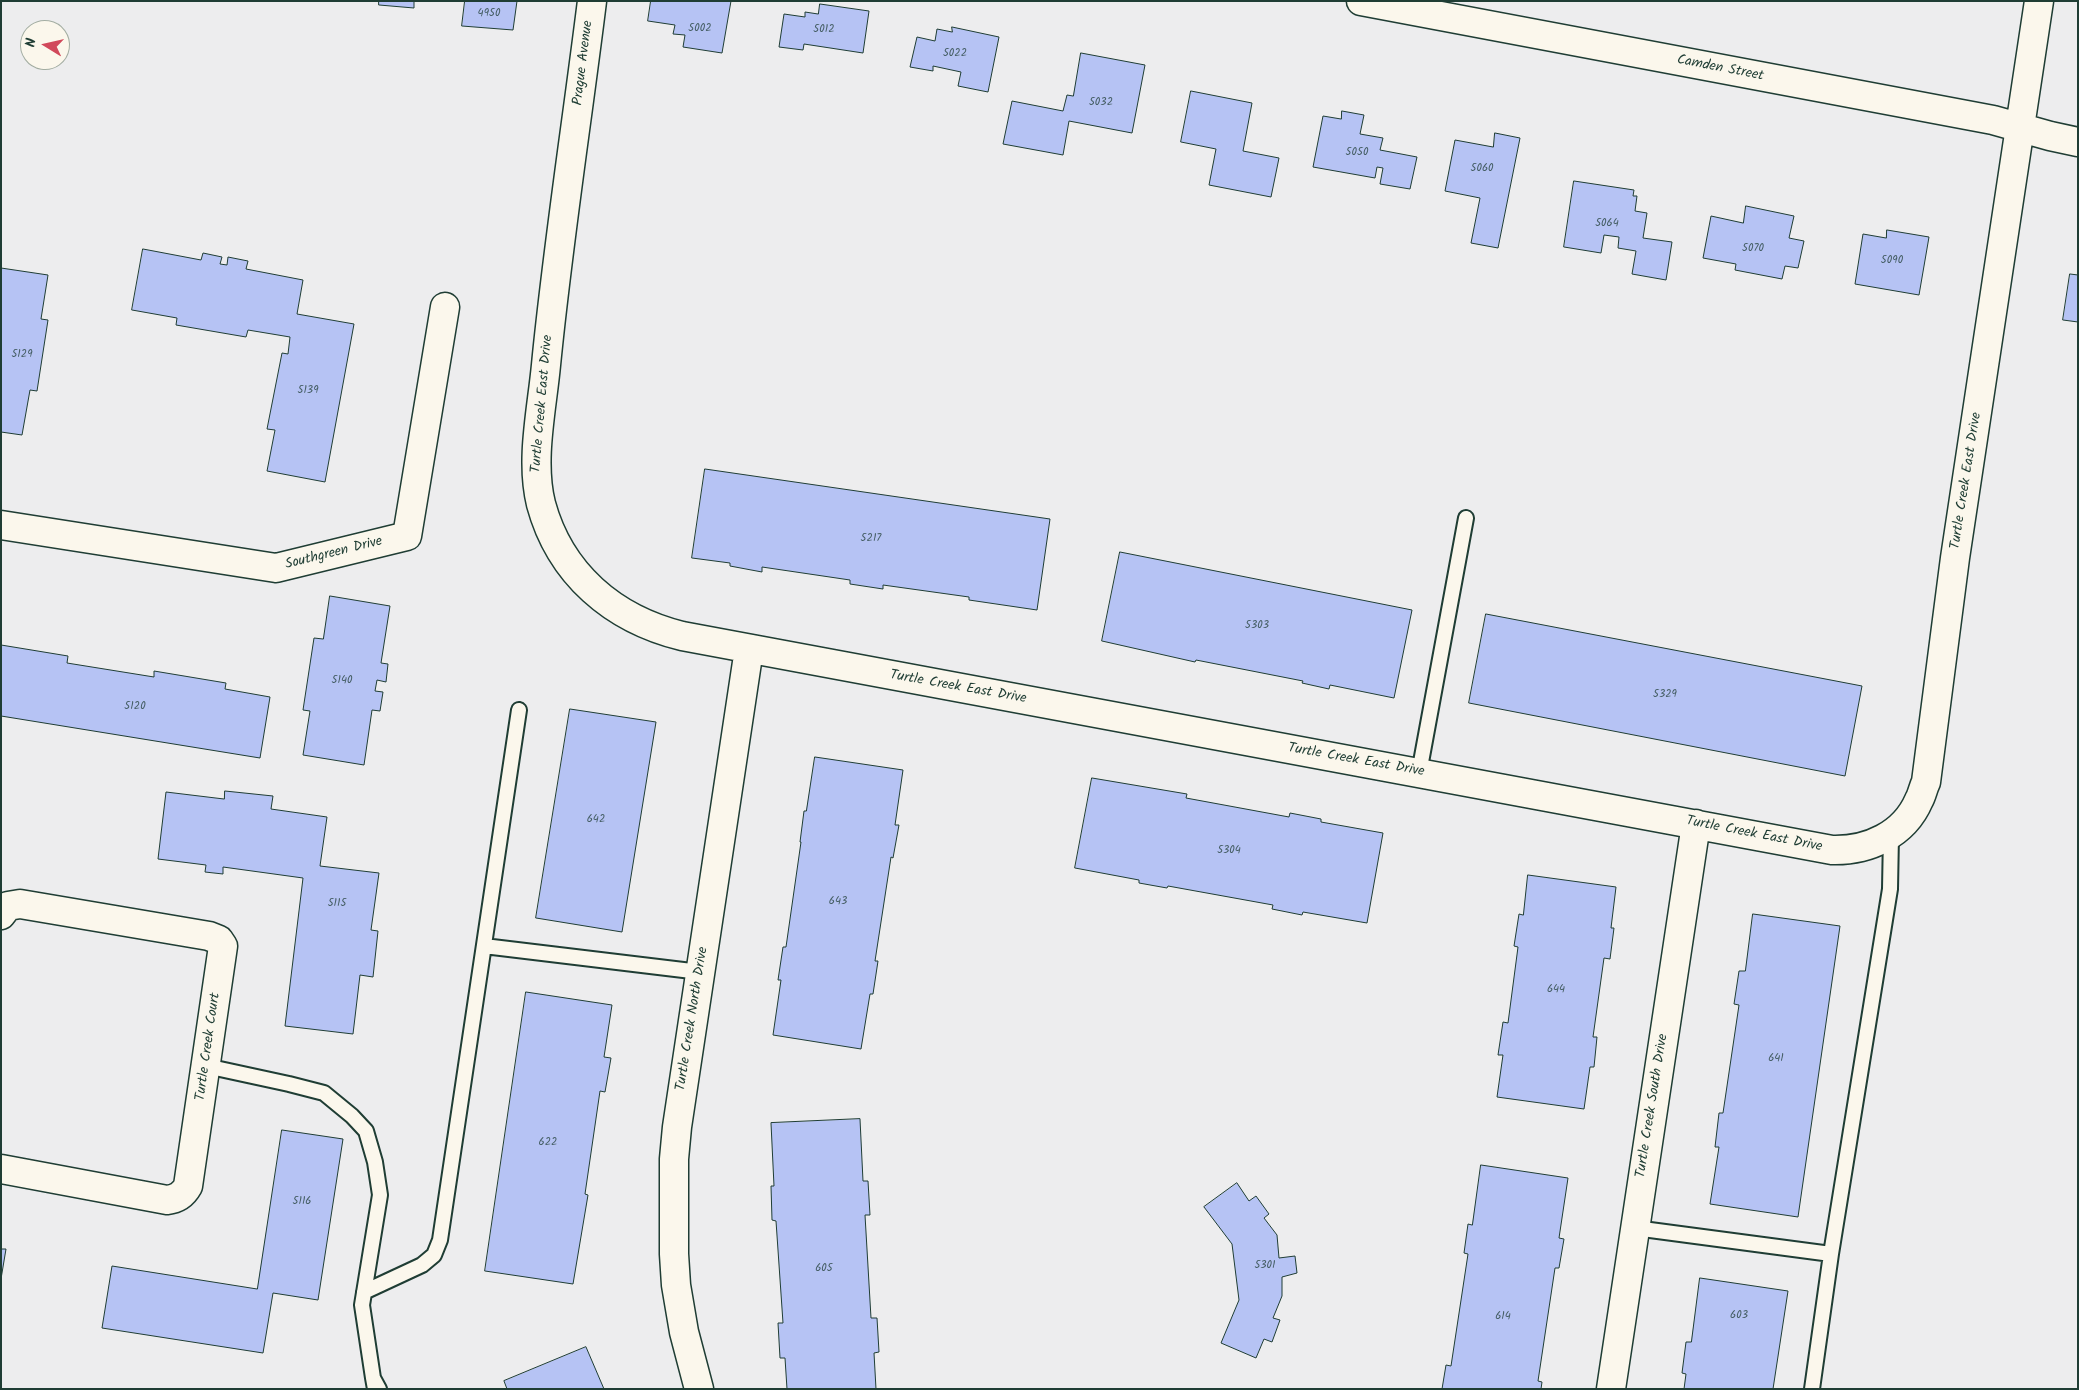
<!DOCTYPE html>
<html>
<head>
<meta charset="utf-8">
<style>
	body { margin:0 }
	#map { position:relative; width:2079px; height:1390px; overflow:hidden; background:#ededee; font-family:Kalam,sans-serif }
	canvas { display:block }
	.frame { position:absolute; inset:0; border:2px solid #1f3d34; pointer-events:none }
	.north { position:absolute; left:20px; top:20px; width:50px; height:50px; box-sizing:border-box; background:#fbf7ec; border:1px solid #a3ada2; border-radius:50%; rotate:279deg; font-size:14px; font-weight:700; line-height:20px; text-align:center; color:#1f3d34 }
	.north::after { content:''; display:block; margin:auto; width:18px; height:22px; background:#d1495b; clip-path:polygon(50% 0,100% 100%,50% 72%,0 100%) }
</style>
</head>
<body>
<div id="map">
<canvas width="2079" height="1390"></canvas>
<div class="frame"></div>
<div class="north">N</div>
</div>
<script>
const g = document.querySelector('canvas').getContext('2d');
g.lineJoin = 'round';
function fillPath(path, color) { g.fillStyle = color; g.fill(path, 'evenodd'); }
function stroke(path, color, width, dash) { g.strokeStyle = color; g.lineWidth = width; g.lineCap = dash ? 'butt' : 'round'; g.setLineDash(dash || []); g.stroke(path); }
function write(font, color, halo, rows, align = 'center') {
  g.font = font + ' Kalam,sans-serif'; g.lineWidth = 5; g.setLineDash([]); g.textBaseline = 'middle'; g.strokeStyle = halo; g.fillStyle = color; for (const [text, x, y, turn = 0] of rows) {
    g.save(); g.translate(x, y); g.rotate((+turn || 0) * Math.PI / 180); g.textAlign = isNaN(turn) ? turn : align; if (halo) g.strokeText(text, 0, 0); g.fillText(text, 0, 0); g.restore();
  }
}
const building = new Path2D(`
	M379 1H414V8L379 5Z
	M465 1H517L513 30 462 26Z
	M651 1H731L722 53 683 47 685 35 673 34 675 25 648 21Z
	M820 4 869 11 863 53 804 44 803 50 779 47 784 14 805 17V12L818 14Z
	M952 27 999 37 988 92 958 86 961 72 933 66V71L910 67 917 37 935 41 937 29 952 32Z
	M1081 53 1145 65 1132 133 1069 121 1063 155 1003 144 1012 101 1063 111 1067 95 1073 96Z
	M1191 91 1252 103 1243 151 1279 158 1271 197 1209 185 1216 149 1181 142Z
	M1342 111 1364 115 1360 134 1383 138 1380 150 1417 157 1410 189 1380 184 1383 168 1377 167 1375 178 1313 167 1323 116 1341 119Z
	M1495 133 1520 138 1498 248 1471 243 1480 198 1445 191 1455 140 1493 147Z
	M1574 181 1634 190 1633 196H1637L1635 211 1647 213 1643 238 1672 242 1666 280 1632 274 1636 251 1618 248 1619 237 1604 235 1601 253 1564 247Z
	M1746 206 1794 216 1789 238 1804 241 1798 268 1785 266 1782 279 1735 270 1736 264 1703 258 1711 216 1743 223Z
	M1887 230 1929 237 1919 295 1855 284 1863 234 1886 238Z
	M143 249 201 260 203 253 222 257 220 264 227 265 228 257 248 261 246 269 303 280 297 314 354 324 325 482 267 471 275 430 267 429 282 353 288 354 290 337 248 330 246 337 176 325 177 318 132 310Z
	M1 268 48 275 41 319 48 320 37 391 30 390 22 435 1 432Z
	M2070 274 2078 275V322L2063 320Z
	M705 469 1050 519 1037 610 969 600V597L883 585V589L850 584V580L762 567V572L730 566V563L692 558Z
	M1120 552 1412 610 1394 698 1330 685 1329 689 1302 683 1303 681 1196 660 1195 662 1102 641Z
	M330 596 390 606 381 663 388 664 386 682 377 680 375 691 383 692 380 711 372 710 364 765 303 755 310 711 303 710 314 638 323 639Z
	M1486 614 1862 686 1845 776 1469 703Z
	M1 645 68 656 67 663 154 677V671L226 683 225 689 270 697 260 758 1 716Z
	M570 709 656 722 622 932 536 918Z
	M815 757 903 770 895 825H899L893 858 891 857 875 961H878L873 994H870L861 1049 773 1035 781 980H778L783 947H786L801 842H800L804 811H806Z
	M1092 778 1187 794 1186 798 1289 817 1290 813 1321 819V822L1383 833 1367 923 1303 912 1302 915 1272 909 1273 905 1168 886 1167 888 1139 883V880L1075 868Z
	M225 791 273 796 271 809 327 817 320 866 379 873 371 930 378 931 373 977 360 975 353 1034 285 1026 303 878 223 867V874L205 872 206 865 158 859 166 792 224 799Z
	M1528 875 1616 887 1611 928H1614L1610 959 1604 958 1593 1037H1597L1594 1067H1590L1584 1109 1497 1097 1503 1055H1498L1503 1022 1508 1023 1518 947 1514 946 1519 914 1523 915Z
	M1753 914 1840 926 1798 1217 1710 1204 1719 1147H1715L1719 1113H1723L1739 1005 1734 1004 1739 971H1745Z
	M526 992 612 1005 604 1057 611 1058 605 1092 600 1091 585 1194 588 1195 573 1284 485 1271Z
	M860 1119 863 1181H868L870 1215H865L871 1318H877L879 1352 874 1353 876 1389H787L785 1358H780L778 1323H783L776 1221 772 1220 771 1186H774L771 1123Z
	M282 1130 343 1139 318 1300 273 1293 263 1353 102 1328 112 1266 257 1289Z
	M1481 1165 1568 1178 1559 1238 1564 1239 1559 1268H1555L1538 1381 1542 1382 1541 1389H1442L1446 1365 1451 1366 1468 1254 1464 1253 1468 1224 1472 1225Z
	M1237 1183 1249 1201 1256 1196 1269 1214 1264 1218 1277 1235 1279 1258 1295 1256 1297 1273 1282 1277V1296L1273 1318 1280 1320 1272 1342 1264 1339 1256 1358 1221 1343 1239 1300 1232 1244 1204 1207Z
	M1 1249H6L1 1279Z
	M1700 1278 1788 1291 1773 1389H1684L1686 1374 1682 1373 1686 1342H1691Z
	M586 1347 604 1389H507L504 1381Z`);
fillPath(building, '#b6c3f4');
stroke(building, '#1f3d34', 1);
const service = new Path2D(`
	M1419 773 1466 518
	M484 946 700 972
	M206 1066 289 1084 324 1093 352 1116 366 1131 375 1162 380 1195 362 1305 373 1378
	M1635 1228 1831 1254
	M364 1292 422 1265 434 1255 440 1240 519 710
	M375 1389 373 1378 379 1389
	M1812 1389 1831 1254 1890 889 1891 835`);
const minor = new Path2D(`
	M592 1C577 122 558 243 546 365 542 409 530 460 541 504 560 574 613 619 682 636L1832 850C1868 851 1904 835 1919 800 1922 795 1923 788 1926 782L1955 558 2039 1
	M1361 1 1993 120 2050 136 2078 142
	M1 525 276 568 407 536 445 307
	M1 915 8 906 20 904 209 936 219 940 223 946 188 1186C183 1195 177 1199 167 1200L1 1169
	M699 1389 684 1332 676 1285 674 1254V1159L677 1127 749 649
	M1611 1389 1696 824`);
stroke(service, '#1f3d34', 18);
stroke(minor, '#1f3d34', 31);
stroke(service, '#fbf7ec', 14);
stroke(minor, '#fbf7ec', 28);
write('11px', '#455e64', null, [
	["4950",489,14],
	["5002",700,29],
	["5012",824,30],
	["5022",955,54],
	["5032",1101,103],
	["5050",1357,153],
	["5060",1482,169],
	["5064",1607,224],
	["5070",1753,249],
	["5090",1892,261],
	["5129",22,355],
	["5139",308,391],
	["5217",871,539],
	["5303",1257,626],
	["5140",342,681],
	["5329",1665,695],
	["5120",135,707],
	["642",596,820],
	["5304",1229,851],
	["643",838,902],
	["5115",337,904],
	["644",1556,990],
	["641",1776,1059],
	["622",548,1143],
	["5116",302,1202],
	["5301",1265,1266],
	["605",824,1269],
	["603",1739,1316],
	["614",1503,1317]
]);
write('14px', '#1f3d34', '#fbf7ec', [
	["Prague Avenue",584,63,-83],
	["Camden Street",1720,69,11],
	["Turtle Creek East Drive",543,404,-85],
	["Turtle Creek East Drive",1967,481,-81],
	["Southgreen Drive",334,554,-14],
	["Turtle Creek East Drive",958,688,10],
	["Turtle Creek East Drive",1356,761,10],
	["Turtle Creek East Drive",1754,835,11],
	["Turtle Creek North Drive",693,1019,-81],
	["Turtle Creek Court",209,1047,-82],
	["Turtle Creek South Drive",1653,1106,-81]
]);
</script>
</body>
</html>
